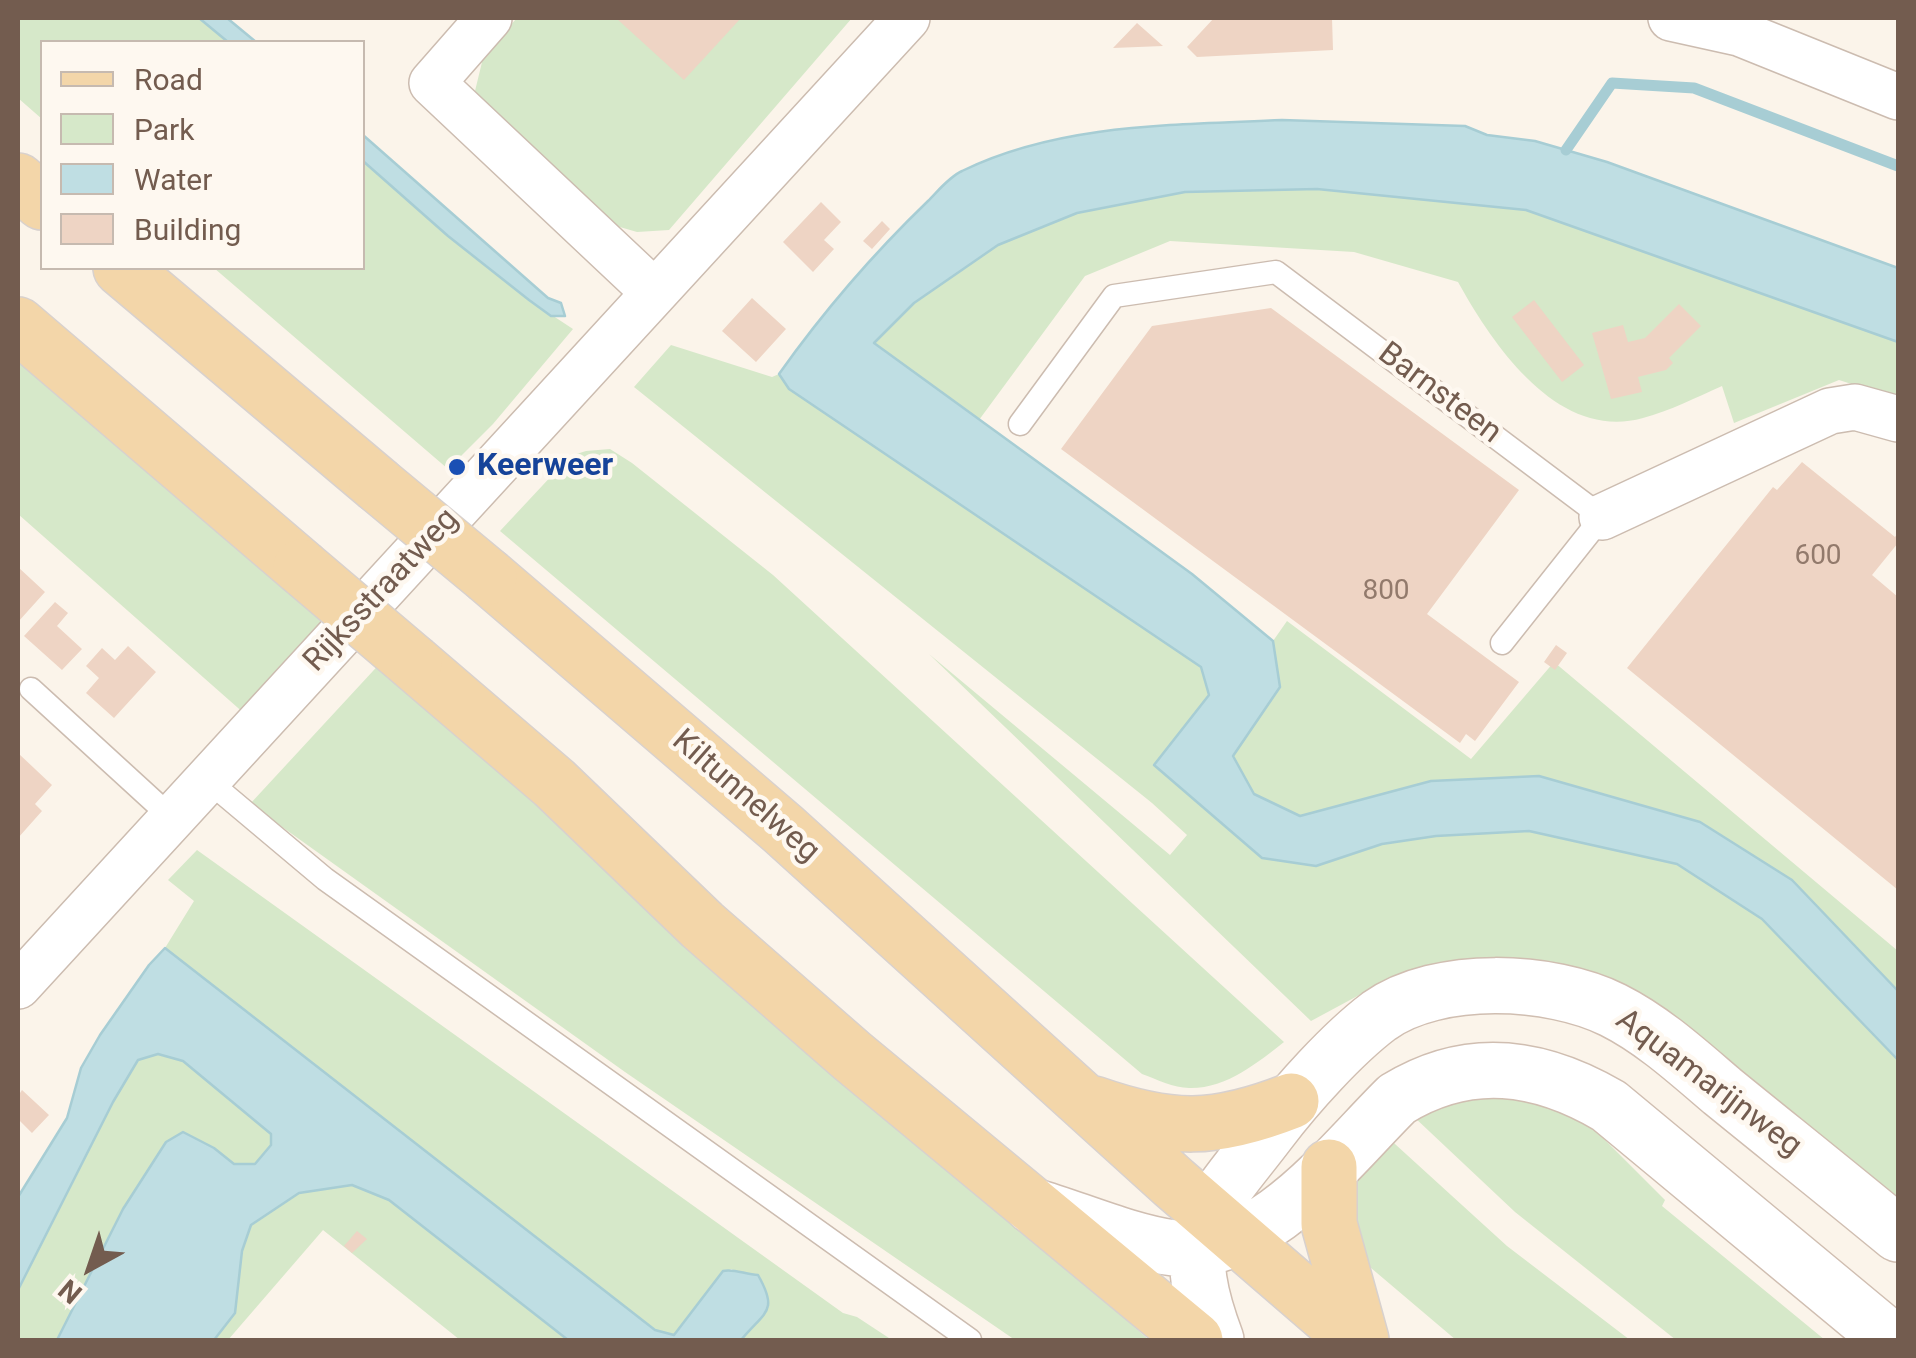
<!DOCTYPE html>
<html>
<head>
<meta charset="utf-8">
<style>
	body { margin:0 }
	#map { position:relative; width:1916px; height:1358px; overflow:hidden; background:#fbf4ea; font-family:Roboto,sans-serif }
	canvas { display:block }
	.frame { position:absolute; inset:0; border:20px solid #735c4f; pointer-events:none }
	.legend { position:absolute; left:40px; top:40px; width:325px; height:230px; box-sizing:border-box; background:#fef8f0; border:2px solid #c6bab0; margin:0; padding:12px 18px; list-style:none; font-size:30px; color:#735c4f }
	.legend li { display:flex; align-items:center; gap:20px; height:50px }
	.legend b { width:50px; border:2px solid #c6bab0 }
	.north { position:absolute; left:40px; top:1218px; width:100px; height:100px; -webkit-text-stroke:8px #fef8f0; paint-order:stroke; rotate:220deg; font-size:28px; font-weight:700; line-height:40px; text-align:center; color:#735c4f }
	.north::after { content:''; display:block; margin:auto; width:35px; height:45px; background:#735c4f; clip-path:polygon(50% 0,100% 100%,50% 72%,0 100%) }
</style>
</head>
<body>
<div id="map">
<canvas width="1916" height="1358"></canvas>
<div class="frame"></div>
<ul class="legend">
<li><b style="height:12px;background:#f3d6a9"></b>Road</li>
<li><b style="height:28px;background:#d6e8c9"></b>Park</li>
<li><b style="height:28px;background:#bfdee3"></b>Water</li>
<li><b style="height:28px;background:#eed4c4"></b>Building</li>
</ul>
<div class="north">N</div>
</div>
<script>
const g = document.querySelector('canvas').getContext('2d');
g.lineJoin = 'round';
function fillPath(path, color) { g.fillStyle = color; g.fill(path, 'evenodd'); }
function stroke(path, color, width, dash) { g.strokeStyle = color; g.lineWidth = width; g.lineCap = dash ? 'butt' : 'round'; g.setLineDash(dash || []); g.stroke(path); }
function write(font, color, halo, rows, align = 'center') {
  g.font = font + ' Roboto,sans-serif'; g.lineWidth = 9; g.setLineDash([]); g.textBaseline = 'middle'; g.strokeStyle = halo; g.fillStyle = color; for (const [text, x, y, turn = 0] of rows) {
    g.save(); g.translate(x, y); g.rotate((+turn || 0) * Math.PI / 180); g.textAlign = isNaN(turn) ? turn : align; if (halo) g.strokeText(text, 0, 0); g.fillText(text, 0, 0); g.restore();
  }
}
fillPath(new Path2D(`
	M18 18H199L228 42H42V119L18 98Z
	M517 18H852L669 230 637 232 613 225 493 113 475 91 484 54Z
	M363 161 448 236 529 300 573 329 493 424 448 469 214 268H362Z
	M1317 189 1526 210 1898 342V399L1839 380 1734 423 1722 386C1697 397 1670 411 1643 418 1558 442 1493 345 1458 282L1354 252 1170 241 1085 276 979 420 873 342 914 303 998 245 1077 213 1185 192Z
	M18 339 333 612 246 715 18 514Z
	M671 345 772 377 779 374 789 389 1201 667 1209 695 1155 765 1316 866 1382 844 1436 836 1529 831 1677 864 1762 919 1898 1060V1198L1641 993 1550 964 1442 963 1376 986 1311 1021 929 654 1170 855 1187 835 1152 803 634 387Z
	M610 449 632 463 773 575 1284 1042C1257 1063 1226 1089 1189 1088 1174 1088 1156 1079 1142 1074L500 531 570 456 586 451Z
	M1287 621 1471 759 1554 662 1898 951V991L1792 880 1475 780 1430 781 1300 816 1254 794 1232 756 1280 688 1273 641Z
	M385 658 1149 1340H1015L625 1072 250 804Z
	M197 850 843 1313 857 1317 892 1340H741L769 1306 743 1275 731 1269 673 1336 655 1330 165 948 194 901 168 880Z
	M158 1054 183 1061 271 1134V1145L255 1164H234L214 1148 123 1209 57 1340H18V1290L113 1102 138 1060Z
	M1463 1096 1529 1097 1577 1112 1665 1200 1662 1206 1825 1340H1676L1515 1212 1413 1116Z
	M1384 1134 1507 1246 1630 1340H1456L1364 1262 1344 1227 1350 1171Z
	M352 1185 389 1200 568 1340H460L323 1230 228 1340H214L235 1313 242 1251 251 1225 299 1193Z`), '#d6e8c9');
const water = new Path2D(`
	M199 18H227L256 42H228Z
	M1282 120 1465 126 1487 135 1535 141 1607 162 1898 268V342L1526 210 1317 189 1185 192 1077 213 998 245 914 303 874 343 1192 574 1273 641 1280 687 1233 756 1254 794 1300 816 1431 781 1539 776 1700 822 1792 880 1898 991V1060L1762 919 1677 864 1529 831 1436 836 1382 844 1316 866 1262 858 1154 765 1209 695 1201 667 789 389 779 374C823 312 873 254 928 201 938 191 949 177 962 171 1060 123 1175 125 1282 120Z
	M363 135 548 298 561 303 565 316H551L529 300 448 236 363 161Z
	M165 948 655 1330 674 1335 723 1271C734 1268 746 1275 758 1275 779 1312 765 1311 741 1340H568L389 1200 352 1185 299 1193 251 1225 242 1251 235 1313 214 1340H57L123 1209 166 1142 183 1132 214 1148 234 1164H255L271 1145V1134L183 1061 158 1054 138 1060 113 1102 18 1290V1197L67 1118 81 1068 100 1035 149 965Z`);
fillPath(water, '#bfdee3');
stroke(water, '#a7cdd4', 2.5);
stroke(new Path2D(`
	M1566 150 1612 83 1694 88 1898 166`), '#a7cdd4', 11);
fillPath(new Path2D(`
	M616 18H741L684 80Z
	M1214 18H1332L1333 50 1197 57 1187 47Z
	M1137 23 1163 46 1113 48Z
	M821 202 841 222 824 240 834 249 813 272 783 242Z
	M882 221 890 229 872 249 863 241Z
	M752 298 786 329 756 362 722 331Z
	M1534 300 1584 365 1562 382 1512 317Z
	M1679 304 1701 326 1669 358 1673 363 1666 370 1638 377 1642 392 1611 399 1592 333 1623 325 1628 342 1645 338Z
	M1271 308 1519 490 1427 614 1519 682 1475 741 1466 734 1460 743 1061 449 1152 326Z
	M1802 462 1895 537 1898 533V543L1872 575 1898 597V890L1627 668 1773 487 1777 490Z
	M18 567 45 592 18 622Z
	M55 602 68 613 57 626 82 649 62 670 24 636Z
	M1556 645 1567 653 1555 670 1544 662Z
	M128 646 156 672 114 718 86 693 99 678 86 666 102 648 115 660Z
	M18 753 52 785 35 804 42 811 18 838Z
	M22 1090 49 1115 32 1133 18 1119V1096Z
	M357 1231 367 1239 352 1253 344 1246Z`), '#eed4c4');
const lane = new Path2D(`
	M1020 424 1114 296 1276 272 1602 517 1502 643
	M31 689 172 818
	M206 779 325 879 970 1340`);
const street = new Path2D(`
	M489 18 432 83 654 292
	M1671 18 1739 33 1898 97
	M1602 517 1830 411 1855 407 1898 419
	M18 986 907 18`);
const secondary = new Path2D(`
	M1033 1206C1077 1219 1129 1242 1174 1248 1263 1259 1340 1155 1397 1099 1469 1055 1539 1065 1609 1106L1891 1340
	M1216 1340C1175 1231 1206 1214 1269 1131 1297 1094 1342 1044 1379 1016 1438 974 1551 979 1613 1010 1653 1030 1688 1062 1722 1091 1781 1139 1840 1186 1898 1234`);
const primary = new Path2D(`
	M18 181 42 202
	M121 268 377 484
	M18 325 301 567
	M489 577 783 829 1174 1183 1356 1340
	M414 663 554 783 702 925 852 1056 1195 1340
	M1094 1104C1171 1131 1215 1131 1291 1101
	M1329 1167V1224L1361 1340`);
stroke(lane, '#ccbcb0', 25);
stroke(street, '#ccbcb0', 48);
stroke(secondary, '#d0beb1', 58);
stroke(primary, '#d8d1ce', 58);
stroke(lane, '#fff', 22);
stroke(street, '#fff', 45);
stroke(secondary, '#fff', 55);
stroke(primary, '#f3d6a9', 55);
const primaryBridge = new Path2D(`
	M377 484 489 577
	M301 567 414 663`);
stroke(primaryBridge, '#d8d1ce', 58, []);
stroke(primaryBridge, '#f3d6a9', 55);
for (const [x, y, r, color] of [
	[457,467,10,"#1a4fb4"]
]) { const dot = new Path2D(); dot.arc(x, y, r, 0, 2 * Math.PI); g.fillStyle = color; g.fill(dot); stroke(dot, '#fef8f0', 4); }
write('28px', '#927a6c', null, [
	["600",1818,557],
	["800",1386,592]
]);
write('32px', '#735c4f', '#fef8f0', [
	["Barnsteen",1439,394,37],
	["Rijksstraatweg",382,591,-47],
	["Kiltunnelweg",745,797,41],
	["Aquamarijnweg",1708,1084,37]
]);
write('bold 32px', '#164399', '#fef8f0', [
	["Keerweer",477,467]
], 'left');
</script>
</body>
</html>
